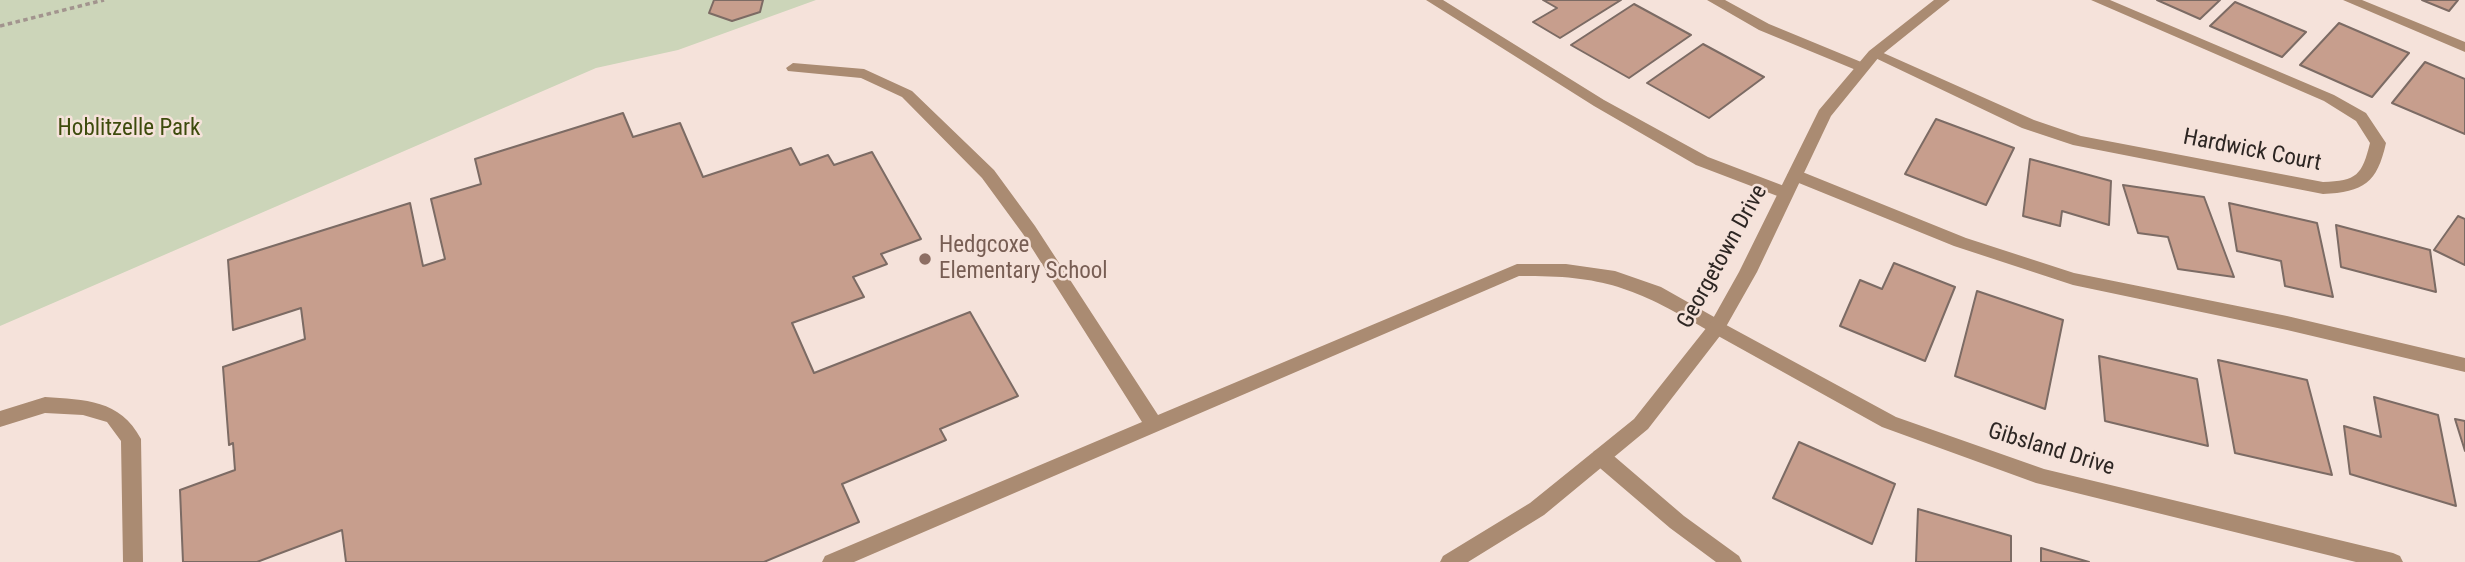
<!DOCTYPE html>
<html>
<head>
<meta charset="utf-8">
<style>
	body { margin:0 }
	canvas { display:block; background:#f5e2da }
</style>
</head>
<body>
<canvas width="2465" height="562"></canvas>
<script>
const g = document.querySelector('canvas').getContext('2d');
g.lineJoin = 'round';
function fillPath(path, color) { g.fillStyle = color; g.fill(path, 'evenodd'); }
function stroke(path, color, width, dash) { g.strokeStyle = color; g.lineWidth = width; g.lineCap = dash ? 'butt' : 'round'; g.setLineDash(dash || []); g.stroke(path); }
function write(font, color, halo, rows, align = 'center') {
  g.font = font + ' "Roboto Condensed",sans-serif'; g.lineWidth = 5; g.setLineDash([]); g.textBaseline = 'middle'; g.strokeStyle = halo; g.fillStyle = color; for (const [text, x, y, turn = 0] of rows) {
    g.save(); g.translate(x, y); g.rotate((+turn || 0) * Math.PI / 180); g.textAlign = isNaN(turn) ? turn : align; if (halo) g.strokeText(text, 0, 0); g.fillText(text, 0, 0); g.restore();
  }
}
fillPath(new Path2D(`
	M0 0H816L678 50 596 68 0 326Z`), '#ccd5b9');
const building = new Path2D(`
	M714 0H763L760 12 732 21 709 13Z
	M1543 0H1621L1560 38 1533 22 1557 8Z
	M2157 0H2220L2200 19Z
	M2422 0H2458L2449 11Z
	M2235 2 2306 32 2282 57 2210 26Z
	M1634 4 1691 35 1629 78 1571 45Z
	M2339 23 2409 53 2372 97 2300 65Z
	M1703 44 1764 77 1709 118 1647 83Z
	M2425 62 2465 79V134L2392 103Z
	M623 113 633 137 680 123 703 177 791 148 800 165 828 155 834 165 872 152 921 239 881 254 887 264 853 277 864 297 792 323 814 373 970 312 1018 396 940 429 946 440 842 484 859 522 764 562H346L342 530 257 562H183L180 490 235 470 233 443 229 445 223 367 305 339 301 308 233 330 228 260 410 203 423 266 445 259 431 199 481 184 475 159Z
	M1936 119 2014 148 1986 205 1905 174Z
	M2030 159 2111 181 2109 225 2062 211 2060 226 2023 216Z
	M2123 185 2204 197 2234 277 2178 269 2168 237 2138 233Z
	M2229 203 2317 223 2333 297 2285 286 2281 261 2237 251Z
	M2458 216 2465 219V265L2434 250Z
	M2336 225 2430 250 2436 292 2341 267Z
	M1894 263 1955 287 1925 361 1840 326 1860 280 1882 289Z
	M1977 291 2063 320 2045 409 1955 376Z
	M2099 356 2197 379 2208 446 2105 421Z
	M2218 360 2307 380 2332 475 2235 453Z
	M2374 397 2438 415 2456 506 2350 474 2344 426 2381 437Z
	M2455 419 2465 421V451Z
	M1799 442 1895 484 1872 544 1773 498Z
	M1918 509 2011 536V562H1916Z
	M2041 548 2089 562H2041Z`);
fillPath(building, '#c79e8d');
stroke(building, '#7c6b64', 2);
stroke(new Path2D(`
	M0 26 104 0`), '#a2948e', 3.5, [4.5, 3.5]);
fillPath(new Path2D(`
	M1426 0H1443L1604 100 1708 157 1792 189 1794 193 1786 199 1780 197 1696 165 1594 106Z
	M2343 0H2362L2465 42V52Z
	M793 63 864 69 912 91 994 170 1035 226 1158 415 1517 264H1566L1615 271 1661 287 1723 322 1726 327 1723 332H1711C1636 289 1607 275 1519 276L854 562H822L825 556 1142 422 1023 234 982 178 902 97 861 78 788 71 786 68Z
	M1795 169 1966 238 2074 273 2287 316 2465 358V372L2287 330 2073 285 1954 246 1789 179 1787 175Z
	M45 397C85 400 120 399 141 439L143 562H123L121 441 107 422 83 415 45 413 0 427V411Z
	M1601 449 1608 451 1684 516 1739 556 1742 562H1716L1670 528 1594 463 1591 457 1594 451Z`), '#aa8b72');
fillPath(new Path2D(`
	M1707 0H1725L1769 24 1866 64 1868 67 1866 70H1856L1759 30Z
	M2091 0H2110L2334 95 2366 113 2386 143C2377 183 2364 192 2323 194L2073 145 2022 128 1867 54 1874 49 1879 51 2034 120 2081 136 2323 182C2357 181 2362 175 2370 143L2356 121 2324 101Z
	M1717 320 1896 417 2044 469 2393 553 2400 556 2403 562H2356L2036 483 1882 427 1711 332 1708 327 1711 322Z`), '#aa8b72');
fillPath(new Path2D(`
	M1934 0H1950L1879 57 1831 116 1757 272 1723 332 1648 429 1544 515 1468 562H1440L1443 556 1530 503 1634 419 1711 322 1739 272 1819 110 1869 51Z`), '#aa8b72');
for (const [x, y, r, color] of [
	[925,259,7,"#8d6e63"]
]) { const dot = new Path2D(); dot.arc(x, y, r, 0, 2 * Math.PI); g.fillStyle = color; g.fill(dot); stroke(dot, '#f5e2da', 2.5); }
write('23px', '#3d4b0c', '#f5e2da', [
	["Hoblitzelle Park",129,129]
]);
write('23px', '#2d2623', '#f5e2da', [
	["Hardwick Court",2252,151,11],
	["Georgetown Drive",1723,257,-61],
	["Gibsland Drive",2051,450,17]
]);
write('23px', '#785e54', '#f5e2da', [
	["Hedgcoxe",939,246],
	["Elementary School",939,272]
], 'left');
</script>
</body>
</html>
